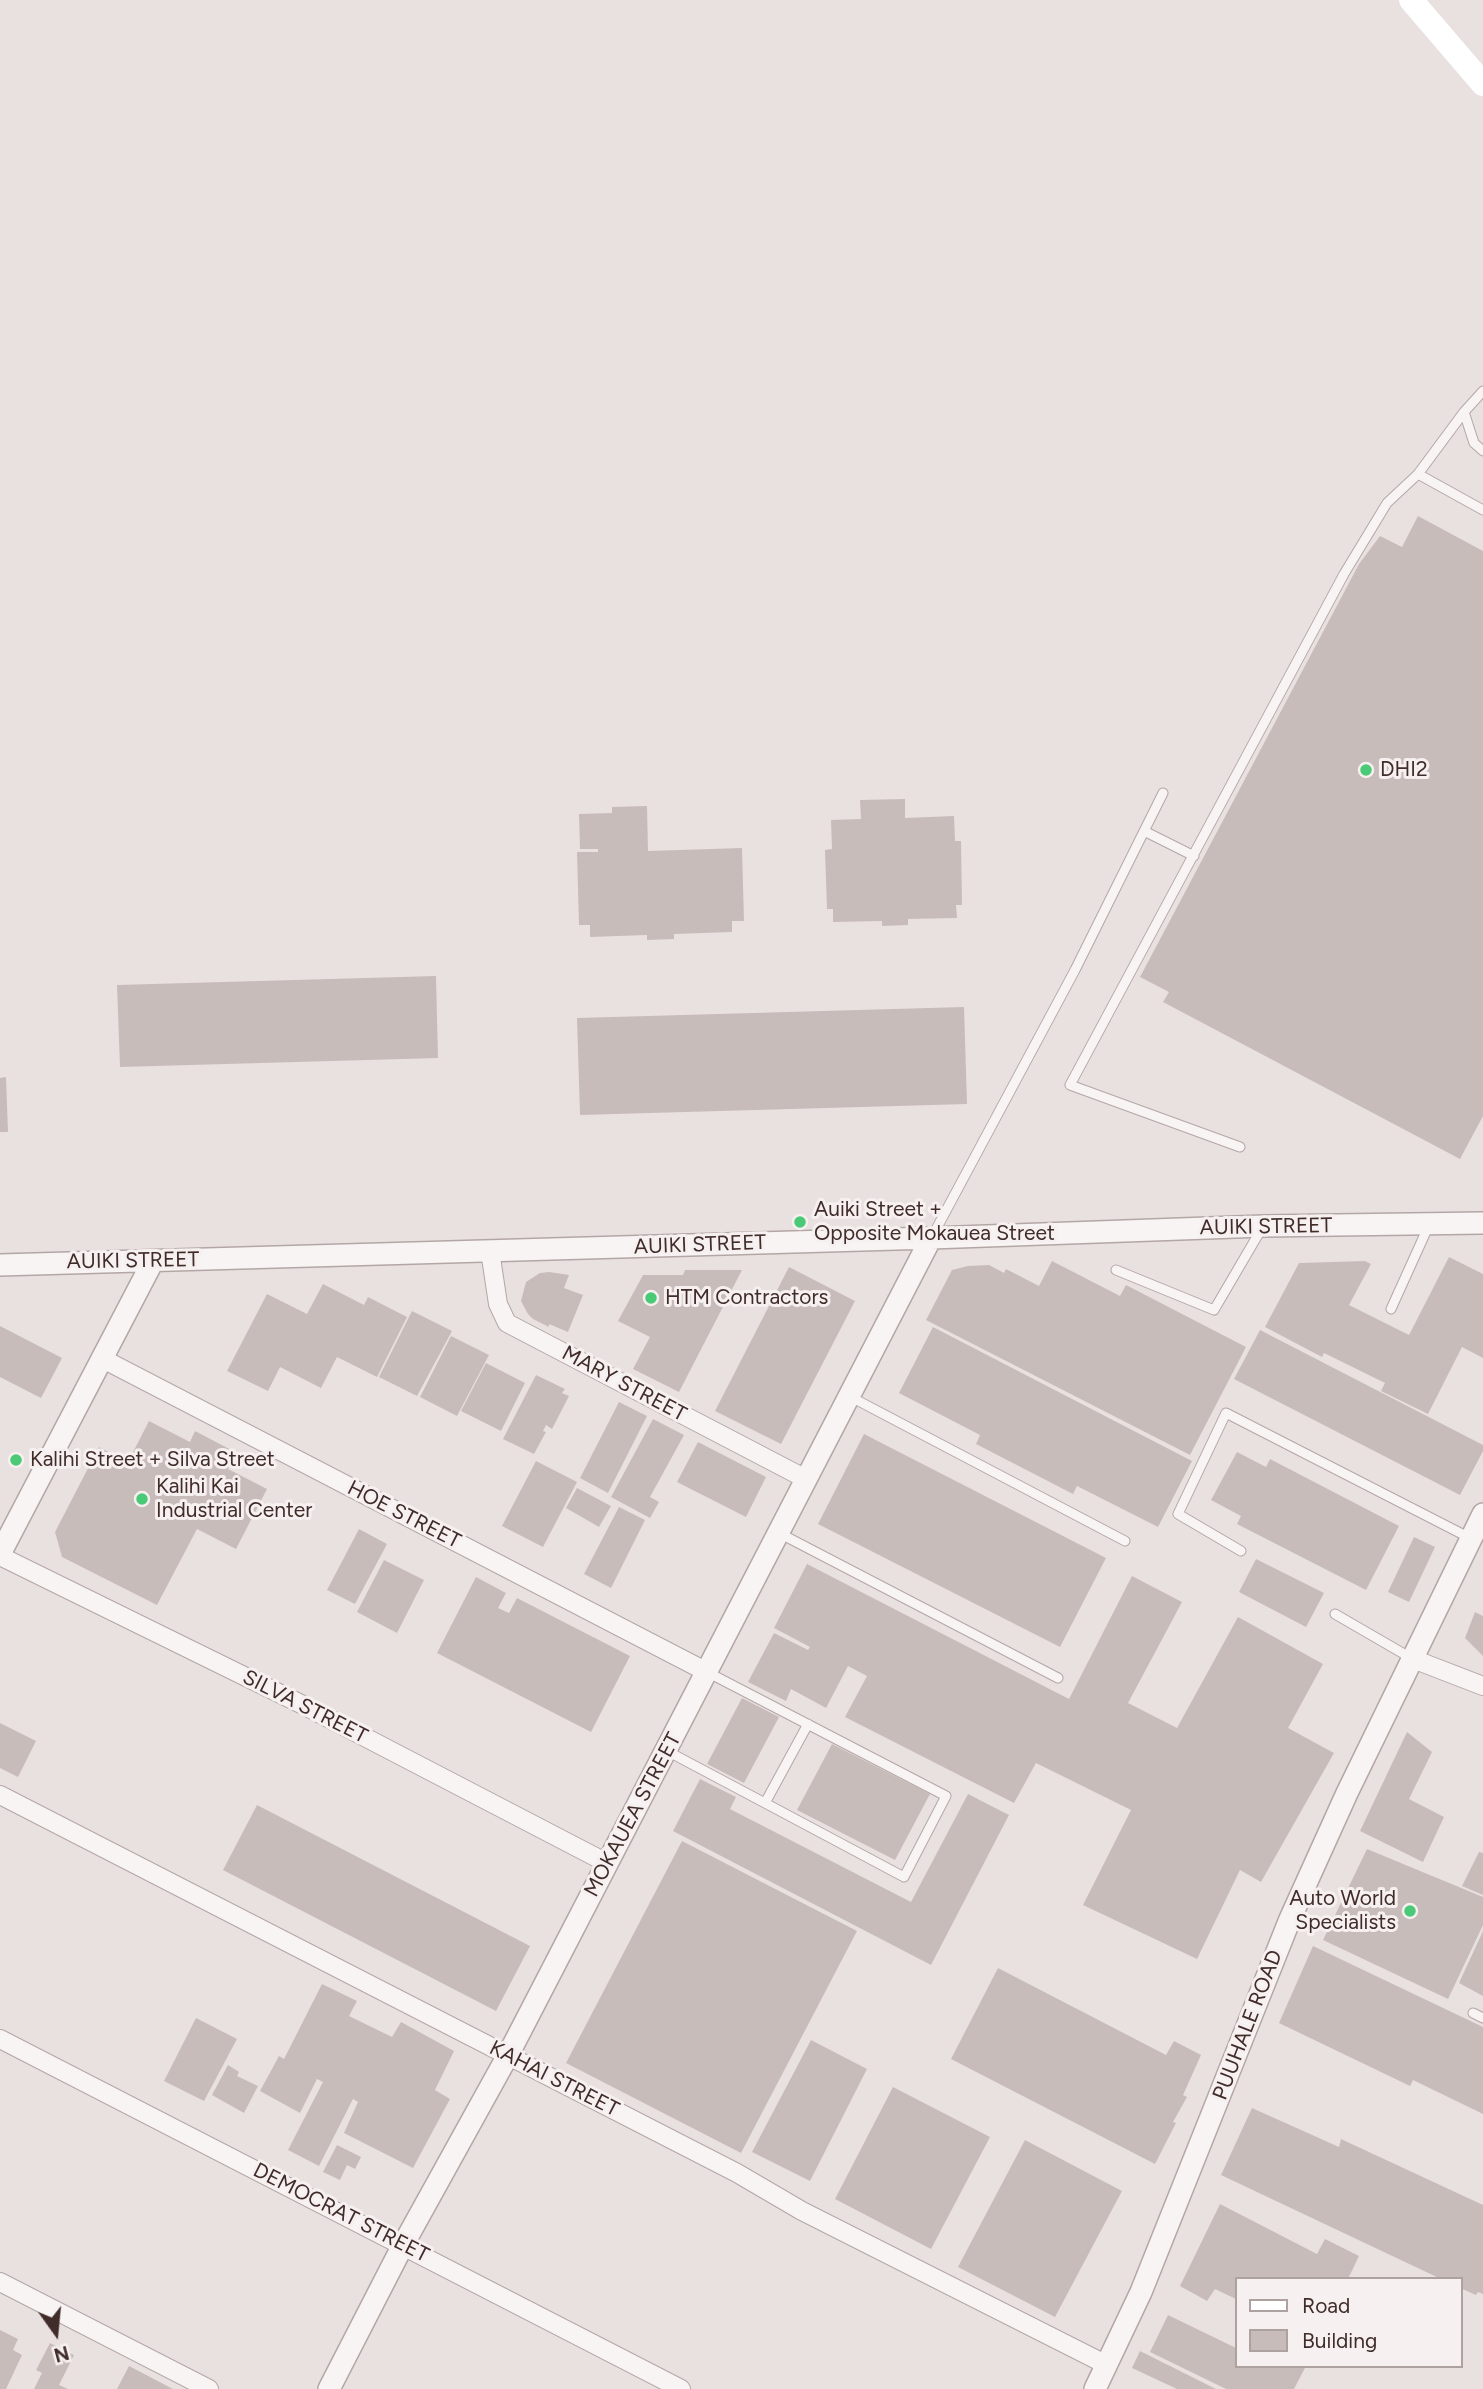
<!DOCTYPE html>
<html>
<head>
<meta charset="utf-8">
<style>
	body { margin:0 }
	#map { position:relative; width:1483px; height:2389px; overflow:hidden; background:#e9e1e0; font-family:Figtree,sans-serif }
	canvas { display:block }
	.legend { position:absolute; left:1235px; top:2277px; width:228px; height:91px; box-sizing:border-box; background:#f6f0f0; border:2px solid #ada2a0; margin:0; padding:9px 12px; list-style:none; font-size:21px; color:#402c29 }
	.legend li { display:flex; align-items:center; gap:14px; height:35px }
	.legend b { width:35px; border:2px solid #ada2a0 }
	.north { position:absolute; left:21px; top:2298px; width:70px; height:70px; -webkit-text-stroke:5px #f6f0f0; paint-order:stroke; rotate:165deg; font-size:19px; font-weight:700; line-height:28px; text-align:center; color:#402c29 }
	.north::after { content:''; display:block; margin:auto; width:24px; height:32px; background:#402c29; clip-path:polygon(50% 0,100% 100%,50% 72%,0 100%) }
</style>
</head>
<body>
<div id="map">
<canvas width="1483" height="2389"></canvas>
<ul class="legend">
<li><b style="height:9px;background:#fff"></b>Road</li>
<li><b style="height:19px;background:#c8bcbb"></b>Building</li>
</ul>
<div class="north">N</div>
</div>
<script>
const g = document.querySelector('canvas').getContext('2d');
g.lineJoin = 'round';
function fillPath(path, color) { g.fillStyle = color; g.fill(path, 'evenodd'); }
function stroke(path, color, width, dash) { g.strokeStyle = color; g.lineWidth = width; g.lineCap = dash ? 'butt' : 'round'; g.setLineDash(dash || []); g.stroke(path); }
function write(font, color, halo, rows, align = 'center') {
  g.font = font + ' Figtree,sans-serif'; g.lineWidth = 6; g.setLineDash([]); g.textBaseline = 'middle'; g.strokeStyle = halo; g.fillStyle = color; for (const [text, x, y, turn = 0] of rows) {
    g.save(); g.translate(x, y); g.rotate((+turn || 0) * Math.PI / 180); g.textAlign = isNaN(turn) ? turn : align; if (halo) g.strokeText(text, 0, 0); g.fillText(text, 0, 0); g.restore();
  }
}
fillPath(new Path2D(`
	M1418 516 1483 551V1116L1460 1159 1163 1002 1169 992 1140 977 1359 564 1380 536 1402 547Z
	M905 799V818L954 816 955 841H961L962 905H956L957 918 908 919V925L882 926V921L833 922V909H827L825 850 832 849 831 820 861 819 860 800Z
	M647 806 648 851 742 848 744 921H732V932L674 934V939L647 940V935L590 937V925H579L577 852H598V849H580L579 814 612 813V807Z
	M436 976 438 1058 120 1067 117 985Z
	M964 1007 967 1104 580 1115 577 1018Z
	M6 1077 8 1132H0V1078Z
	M1449 1257 1483 1274V1358L1462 1347 1428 1414 1381 1391 1385 1383 1324 1353 1322 1357 1265 1327 1299 1263 1365 1261 1371 1264 1349 1305 1409 1335Z
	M1052 1261 1120 1296 1126 1285 1246 1347 1190 1455 926 1320 952 1270 968 1266 989 1265 1004 1273 1006 1269 1039 1286Z
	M789 1267 855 1301 781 1444 715 1411Z
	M685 1270H742L679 1392 633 1369 650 1337 618 1321 643 1275H683Z
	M549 1272 569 1275 564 1288 583 1295 568 1332 549 1324V1327L533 1319 528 1314 521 1301 526 1282 540 1273Z
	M323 1284 364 1305 368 1297 407 1317 377 1377 337 1357 321 1388 280 1367 268 1391 227 1371 267 1294 307 1314Z
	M412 1311 452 1331 417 1396 379 1377Z
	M0 1326 62 1358 41 1398 0 1377Z
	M933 1327 1192 1461 1158 1527 1077 1486 1073 1494 976 1444 980 1435 899 1393Z
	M1260 1330 1483 1445V1451L1460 1495 1234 1379Z
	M451 1336 489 1355 457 1416 420 1397Z
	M486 1363 525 1383 501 1431 461 1411Z
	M536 1375 565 1389 562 1393 569 1396 552 1429 546 1425 543 1431 546 1432 534 1454 503 1439Z
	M619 1402 647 1416 608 1493 580 1478Z
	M653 1419 684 1435 650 1497 659 1502 650 1518 611 1497Z
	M149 1421 190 1442 195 1431 237 1453 228 1469 267 1489 236 1549 197 1529 157 1605 62 1557 55 1532 99 1447 128 1462Z
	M864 1434 1106 1558 1060 1647 818 1524Z
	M698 1442 766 1477 746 1517 677 1482Z
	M1237 1452 1266 1467 1270 1459 1399 1526 1366 1590 1237 1524 1241 1516 1211 1500Z
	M536 1461 577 1482 543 1547 502 1526Z
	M577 1488 611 1506 599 1527 566 1508Z
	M619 1507 645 1520 611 1588 584 1574Z
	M359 1529 387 1544 355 1604 327 1590Z
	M1414 1537 1435 1547 1409 1602 1388 1592Z
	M1256 1559 1324 1593 1306 1627 1239 1592Z
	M384 1560 424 1580 397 1633 357 1612Z
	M807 1564 1069 1699 1132 1576 1182 1602 1128 1703 1177 1728 1238 1617 1323 1664 1288 1728 1334 1753 1261 1882 1240 1870 1197 1959 1083 1905 1131 1810 1036 1763 1014 1803 845 1717 867 1676 848 1666 826 1708 791 1689 786 1701 748 1682 774 1633 808 1650 810 1647 774 1628Z
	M476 1577 506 1593 498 1608 509 1613 517 1598 630 1656 591 1732 437 1653Z
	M1475 1612 1483 1616V1656L1465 1638Z
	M742 1698 779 1717 744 1783 707 1764Z
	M0 1723 36 1741 18 1777 0 1768Z
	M1407 1732 1432 1752 1409 1799 1444 1817 1423 1862 1360 1831Z
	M832 1744 930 1794 895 1860 797 1810Z
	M700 1779 736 1797 730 1809 911 1902 968 1794 1009 1815 931 1965 673 1831Z
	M257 1805 530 1946 496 2011 223 1870Z
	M682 1841 857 1931 741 2153 566 2063Z
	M1367 1849 1483 1897V1925L1448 1999 1323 1940Z
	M1479 1852 1483 1853V1895L1462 1886Z
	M1483 1931V1996L1459 1983Z
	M1313 1946 1483 2027V2114L1413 2080 1410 2086 1279 2023Z
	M998 1968 1166 2055 1174 2041 1201 2055 1183 2095 1187 2097 1173 2122 1176 2123 1155 2164 951 2059Z
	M322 1984 357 2001 349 2016 392 2037 401 2022 454 2051 435 2090 450 2099 413 2168 344 2133 358 2102 353 2099 319 2166 288 2150 323 2082 317 2079 300 2113 260 2091 279 2056 284 2059Z
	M196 2018 237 2039 204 2101 164 2081Z
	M811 2040 867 2069 810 2181 752 2152Z
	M228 2065 239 2072 237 2076 258 2086 244 2113 212 2095Z
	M893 2087 990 2137 931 2249 835 2199Z
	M1252 2108 1339 2147 1341 2139 1483 2205V2294L1478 2292 1476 2295 1460 2288V2279H1441L1221 2175Z
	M1025 2140 1122 2191 1055 2317 958 2267Z
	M337 2145 361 2157 355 2169 347 2165 340 2180 323 2172Z
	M1220 2204 1317 2254 1325 2239 1359 2256 1348 2279H1236V2299L1215 2289 1207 2301 1180 2286Z
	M1168 2315 1236 2348V2366H1306L1294 2389H1226L1150 2352Z
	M0 2330 18 2339 13 2350 22 2355 6 2389H0Z
	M50 2343 74 2355 59 2385 68 2389H34L42 2373 36 2370Z
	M1140 2351 1216 2389H1177L1132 2368Z
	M129 2366 173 2389H117Z`), '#c8bcbb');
const service = new Path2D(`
	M1464 412 1474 443 1483 451
	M1418 474 1483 510
	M1144 831 1194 856
	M1240 1147 1070 1085 1344 574 1387 503 1418 474 1464 412 1483 391
	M933 1235 1075 970 1163 793
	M1116 1270 1214 1310 1262 1228
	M1391 1309 1429 1225
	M849 1396 1125 1541
	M779 1533 1058 1678
	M1241 1551 1178 1514 1226 1413 1470 1538
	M1335 1614 1411 1658
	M707 1672 946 1796 904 1877 765 1803 808 1724
	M667 1751 765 1803
	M1473 2013 1483 2018`);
const minor = new Path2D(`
	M490 1251 498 1304 507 1323 806 1479
	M101 1358 707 1672
	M0 1556 303 1705 607 1863
	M1413 1659 1483 1686
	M0 1795 737 2173 802 2211 1107 2365
	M0 2039 681 2389
	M0 2282 209 2389`);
const tertiary = new Path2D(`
	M0 1265 931 1238 1263 1226 1483 1223
	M0 1554 153 1261
	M329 2389 403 2245 507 2057 931 1238
	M1095 2389 1141 2292 1290 1919 1347 1793 1483 1514`);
stroke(service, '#b3a7a5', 11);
stroke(minor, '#b3a7a5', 20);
stroke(tertiary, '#b3a7a5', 24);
stroke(service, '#f7f4f3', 9);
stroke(minor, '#f7f4f3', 18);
stroke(tertiary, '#f7f4f3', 21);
stroke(new Path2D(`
	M1411 0 1483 84`), '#fff', 24);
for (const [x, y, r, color] of [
	[1366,770,7,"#4aca76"],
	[800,1222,7,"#4aca76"],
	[651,1298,7,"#4aca76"],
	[16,1460,7,"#4aca76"],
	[142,1499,7,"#4aca76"],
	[1410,1911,7,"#4aca76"]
]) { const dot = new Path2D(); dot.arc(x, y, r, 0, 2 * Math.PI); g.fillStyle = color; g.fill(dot); stroke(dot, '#f6f0f0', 2.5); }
write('21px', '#402c29', '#f6f0f0', [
	["DHI2",1380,770],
	["Auiki Street +",814,1210],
	["Opposite Mokauea Street",814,1234],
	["HTM Contractors",665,1298],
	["Kalihi Street + Silva Street",30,1460],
	["Kalihi Kai",156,1487],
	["Industrial Center",156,1511],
	["Auto World",1396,1899,"right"],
	["Specialists",1396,1923,"right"]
], 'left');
write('21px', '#402c29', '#f6f0f0', [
	["AUIKI STREET",1266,1227,-1],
	["AUIKI STREET",700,1245,-2],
	["AUIKI STREET",133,1261,-1],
	["MARY STREET",624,1384,28],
	["HOE STREET",404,1515,27],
	["SILVA STREET",305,1707,27],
	["MOKAUEA STREET",633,1815,-62],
	["PUUHALE ROAD",1248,2025,-69],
	["KAHAI STREET",554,2079,27],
	["DEMOCRAT STREET",341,2213,27]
]);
</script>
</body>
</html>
